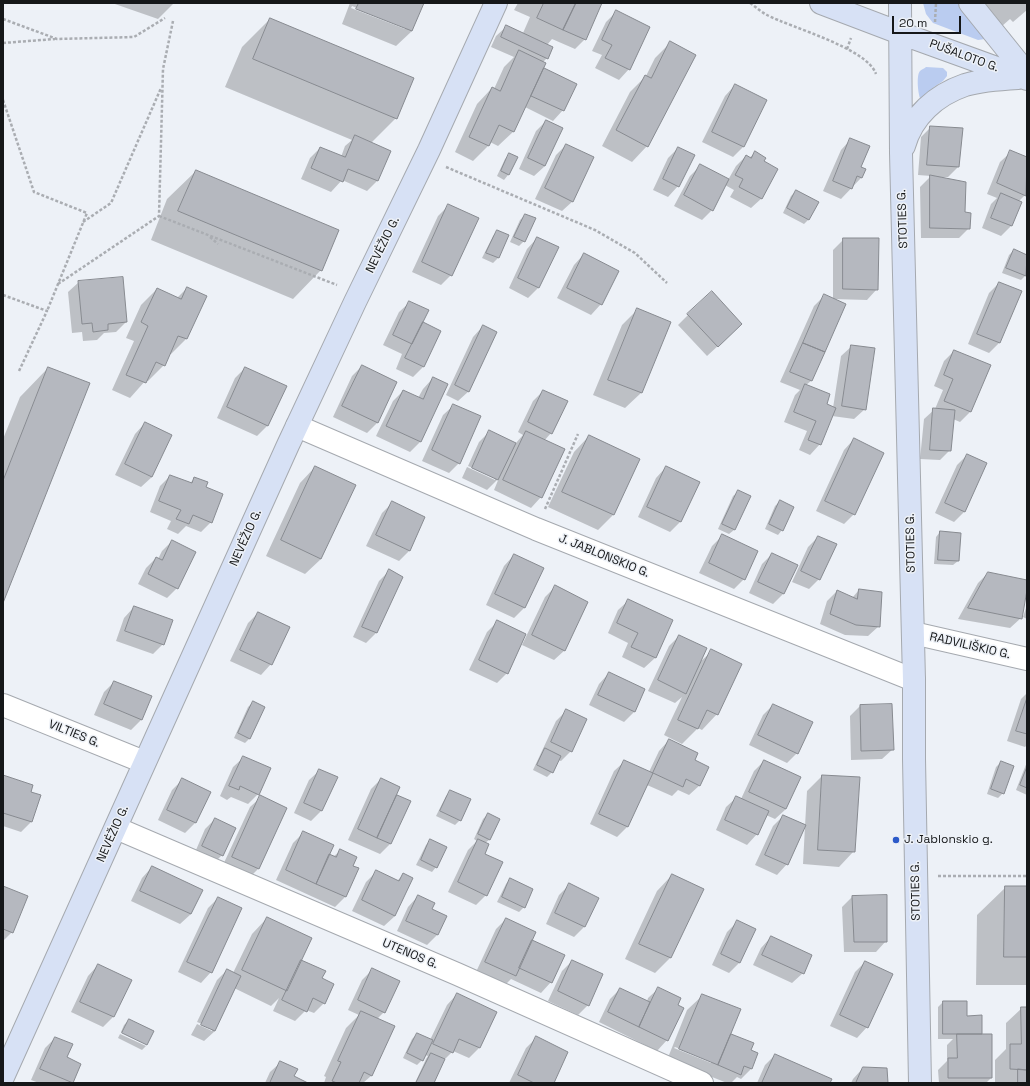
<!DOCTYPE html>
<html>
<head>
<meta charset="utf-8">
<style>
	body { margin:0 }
	#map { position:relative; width:1030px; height:1086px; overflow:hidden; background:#edf1f7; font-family:"Space Grotesk",sans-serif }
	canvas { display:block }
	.frame { position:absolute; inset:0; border:4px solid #151719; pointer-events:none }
	.scale { position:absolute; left:892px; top:16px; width:69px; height:18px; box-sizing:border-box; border:2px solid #151719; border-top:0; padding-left:5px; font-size:12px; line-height:14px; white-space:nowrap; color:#151719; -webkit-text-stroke:3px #edf1f7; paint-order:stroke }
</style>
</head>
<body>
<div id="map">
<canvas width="1030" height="1086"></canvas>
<div class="frame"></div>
<div class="scale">20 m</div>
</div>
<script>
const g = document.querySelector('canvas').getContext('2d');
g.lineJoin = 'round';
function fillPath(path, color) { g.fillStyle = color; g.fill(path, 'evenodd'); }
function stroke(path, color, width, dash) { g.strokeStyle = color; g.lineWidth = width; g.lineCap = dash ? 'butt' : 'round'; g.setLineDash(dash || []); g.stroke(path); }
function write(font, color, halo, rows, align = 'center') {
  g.font = font + ' "Space Grotesk",sans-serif'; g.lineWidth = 3; g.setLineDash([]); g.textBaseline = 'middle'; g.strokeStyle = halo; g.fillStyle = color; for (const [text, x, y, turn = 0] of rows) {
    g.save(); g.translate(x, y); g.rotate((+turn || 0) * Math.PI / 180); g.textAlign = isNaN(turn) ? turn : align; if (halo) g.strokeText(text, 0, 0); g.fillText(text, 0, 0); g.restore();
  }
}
fillPath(new Path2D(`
	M923 3H960L985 39 978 40 933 23 926 14Z
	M926 67 943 68 947 72V76L943 81 934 87 925 99 921 100C918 96 916 75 920 71 921 70 925 68 926 67Z`), '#baccf0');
fillPath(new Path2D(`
	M112 3H174L158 19Z
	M350 3H423L412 31 396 46 342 24ZM352 6 405 27V29L351 8Z
	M518 3H601L585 39 575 49 552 39 547 45V58L543 62V69L575 84 563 110 553 121 525 107 514 131 498 146 490 142 489 145 473 161 455 152 477 104 492 88 494 89 504 67 514 57 491 47 496 36 507 26 523 33 530 17 514 10Z
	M965 3H1027V10L1013 22 1010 19 993 34Z
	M616 12 629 69 619 80 595 68 602 55 592 51 606 22Z
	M270 19 396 118 371 143 390 151 377 181 367 191 342 180 331 192 301 179 310 158 320 148 341 157 345 146 352 140 225 87 242 47Z
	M670 43 647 146 632 162 602 146 630 92 646 76 655 58Z
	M735 85 743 147 733 157 702 142 725 96Z
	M546 121 562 128 545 166 534 176 519 169 536 131Z
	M931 127 962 129 958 167 948 177H941V178L964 213 969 228 959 238H921L920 187 931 176 918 175 921 137Z
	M851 139 860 167 865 169 861 178 841 199 823 191 841 150Z
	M566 145 573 201 562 211 535 199 556 155Z
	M678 148V186L668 197 653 190 668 158Z
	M1011 152 1027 158V191L1025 195 1019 201 1011 226 1001 236 982 228 991 204 997 198 987 194 1000 162Z
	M755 153 763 162 762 198 751 208 730 197 734 190 725 185 712 210 702 220 674 206 690 176 700 166 728 180 736 166 746 156 749 158Z
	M510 154 508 175 504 180 497 176 505 159Z
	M196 171 321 270 293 299 151 240 167 199Z
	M796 191 809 219 804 224 783 213 791 196Z
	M449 205 451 275 441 285 412 272 438 216Z
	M525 215 524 241 519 246 510 242 520 220Z
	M497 231 508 236 498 258 493 263 482 258 493 236Z
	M537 238 539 287 528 298 509 288 527 249Z
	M844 239 877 289 867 300 833 299V250Z
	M1014 250 1027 256V272L1025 276 1021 280 1002 273 1009 255Z
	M584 254 601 304 591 315 557 298 574 265Z
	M79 282 126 322 116 332 104 333 97 340 83 341 82 332 72 333 68 292Z
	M999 283 1020 292 999 343 989 353 968 344 989 293Z
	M187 288 205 296 186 339 171 354 169 353 164 365 148 381 146 380 130 398 112 390 134 341 126 338 141 305 157 289 177 298Z
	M824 296 845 305 811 381 806 385 826 404 833 408 841 356 852 346 865 409 854 419 832 416 820 444 810 455 799 450 807 431 784 422 795 395 800 390 780 382 814 306Z
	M410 302 421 323 440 331 423 367 413 377 396 369 402 354 383 345 399 312Z
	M637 310 670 323 641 393 625 408 593 395 622 325Z
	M688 315 731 334 707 356 678 325Z
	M483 326 469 391 458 401 446 395 473 337Z
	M954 351 970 412 960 422 953 419 950 450 940 460 920 459 924 419 935 409 943 390 934 386 944 361Z
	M362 366 396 382 377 423 367 433 333 417 352 376Z
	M48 368 3 600V439L20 397Z
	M245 368 268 425 257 436 217 418 235 378Z
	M433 378 420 442 410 452 376 436 393 401 403 391 418 398 423 389Z
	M543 391 551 433 544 441 541 497 531 508 494 490 499 478 487 490 462 478 467 467 495 480V477L468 466 479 442 489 432 515 444 523 435 518 432 533 401Z
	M454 405 459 463 449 473 422 461 443 415Z
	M145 423 152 477 141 487 115 475 135 434Z
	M589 436 639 460 613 515 598 530 548 507 574 452Z
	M854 439V514L844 524 816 511 844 450Z
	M967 455 964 512 954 522 935 513 957 465Z
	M315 467 321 559 305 574 266 556 300 483Z
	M666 467 699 482 680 522 670 532 638 517 656 478Z
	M170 476 190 483 195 478 205 488 211 522 201 532 186 526 178 534 167 529 171 521 150 512 160 486Z
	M738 492 749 497 734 530 729 534 718 529 733 496Z
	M780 501 782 530 778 535 765 529 775 506Z
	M392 503 424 518 409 551 399 561 366 546 382 513Z
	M940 532 958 561 953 565 934 564 936 537Z
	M723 535 744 579 734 589 699 573 712 546Z
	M818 537 819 579 809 589 792 582 808 547Z
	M172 541 177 588 167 598 138 584 146 568 156 558 158 559 162 551Z
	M772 554 796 565 783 594 773 604 749 593 762 564Z
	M514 555 543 568 524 608 514 618 486 605 504 566Z
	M389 571 402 577 376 633 366 643 353 637 379 581Z
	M988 573 1027 581 1021 618 1010 628 958 619 978 583Z
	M555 587 565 650 554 660 522 645 545 597Z
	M859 590 879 626 868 636 845 635 820 624 827 601 837 591 852 598Z
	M629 600 672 620 655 658 644 668 622 657 628 643 608 633 618 610Z
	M1027 605V619L1023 617Z
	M134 607 163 644 153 654 116 641 124 618Z
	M258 613 271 664 261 675 230 661 248 623Z
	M498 621 507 673 497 683 469 670 487 632Z
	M679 636 699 663 712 651 717 714 702 730 698 728 682 744 664 735 682 697 675 703 648 691 669 646Z
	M609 673 644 690 634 712 624 722 589 705 599 684Z
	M114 682 150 697 141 720 131 730 94 715 104 692Z
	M1027 693V745L1025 747 1007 741 1021 699Z
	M253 702 249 739 245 743 234 738 248 707Z
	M773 705 797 753 787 763 749 745 763 715Z
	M860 706 893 749 882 759 851 760 850 716Z
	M566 711 571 751 561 761 558 760 552 772 547 777 533 770 556 721Z
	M669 740 694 760 700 785 689 795 678 790 672 796 647 785 627 827 617 837 590 824 614 771 625 761 649 772 659 751Z
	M244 757 258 794 248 804 231 797 227 800 220 796 233 767Z
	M764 761 786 809 775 819 766 815 757 834 747 845 716 830 726 807 737 797 741 799 754 771Z
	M1001 762 1003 793 998 798 987 794 996 767Z
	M1027 762V795L1016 790Z
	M320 770 321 811 311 821 294 813 309 780Z
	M822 776 854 851 839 867 803 864 805 826 787 864 777 875 755 865 773 826 783 816 805 826 807 791Z
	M3 777 29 793 40 796 31 822 21 832 3 826Z
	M381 779 396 795 409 801 390 844 380 854 348 840 371 789Z
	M182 780 196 822 185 833 158 820 172 790Z
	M451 791 460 820 455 825 436 816 446 796Z
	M261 797 286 808 258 869 248 879 222 867 250 807Z
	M488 814 499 819 489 840 485 843 484 854 486 895 476 905 448 892 468 850 477 841 474 839 483 819Z
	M215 819 222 855 212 865 193 857 205 829Z
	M304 832 328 855 333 857 340 851 352 866 358 869 345 897 335 907 276 880 293 843Z
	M431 840 436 867 432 872 416 865 426 845Z
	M152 867 202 890 191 914 180 924 131 901 142 878Z
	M376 872 397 881 404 874 395 916 384 926 352 911 366 882Z
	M672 875 702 889 670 958 655 973 625 959 657 891Z
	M510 879 524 907 519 912 497 902 506 884Z
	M569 885 584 927 574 937 546 924 559 895Z
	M1006 887H1027V985H976L977 915Z
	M3 888 12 932 3 941Z
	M418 896 431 910 445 916 437 935 427 945 397 931 408 907Z
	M852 897 886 941 876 952H844L842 907Z
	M218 898 211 972 201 983 178 972 208 908Z
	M267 918 300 960 321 979 324 1003 314 1013 306 1010 295 1021 273 1011 279 998 271 1006 234 988 215 1031 204 1041 191 1035 197 1024 212 1031V1028L197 1022 217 980 227 970 233 973 252 934Z
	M506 919 531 940 551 982 541 993 511 979 505 985 476 972 496 929Z
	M737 922 739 963 729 973 712 965 727 932Z
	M771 937 803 973 792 983 753 965 761 948Z
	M572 961 588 1005 578 1015 548 1001 562 971Z
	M865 962 892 974 867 1027 857 1038 830 1026 855 972Z
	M98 965 130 980 113 1017 103 1027 71 1012 88 976Z
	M373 969 384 1012 377 1019 394 1027 371 1076 363 1083H324L326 1077 324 1076 346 1028 359 1015 348 1010 362 980Z
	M659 988 667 1040 657 1051 599 1022 610 999 620 989 647 1002 648 998Z
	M457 994 495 1013 479 1048 469 1058 453 1051 442 1062 432 1083H415L426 1059 428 1056 425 1055 422 1060 417 1065 403 1058 412 1039 417 1034 430 1040 447 1005Z
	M703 995 728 1038 732 1035 749 1050 757 1053 751 1069 741 1079 737 1077 731 1083H727L707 1075 665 1065 687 1010ZM675 1047 711 1061V1063L674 1048Z
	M943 1002H966V1017L981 1035 991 1078 986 1083H939L938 1070 947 1061V1045L953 1039H938V1007Z
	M1022 1008H1027V1083H995V1060L1006 1049V1023Z
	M129 1020 153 1031 146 1045V1044L121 1032 124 1025Z
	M120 1034 146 1046 142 1050 118 1038Z
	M55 1038 65 1058 80 1064 72 1083H39L31 1080 45 1048Z
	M536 1038 553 1083H509L526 1048Z
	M775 1055 829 1083H757L765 1065Z
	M281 1062 293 1077 306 1083H265L270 1072Z
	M863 1068 887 1083H851L853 1079Z`), '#0003');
const building = new Path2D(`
	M359 3H424L412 31 356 9Z
	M544 3H576L563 30 537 18Z
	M576 3H602L586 40 563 30Z
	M616 10 650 27 630 70 605 58 612 45 602 40Z
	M270 18 414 78 397 119 253 59Z
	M506 25 553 47 548 59 501 37Z
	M670 41 696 55 648 147 616 130 645 75 651 78Z
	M519 50 546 63 514 132 499 125 489 146 469 137 492 87 500 91Z
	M544 68 577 84 564 111 531 96Z
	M735 84 767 100 744 147 712 132Z
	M546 120 563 128 545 166 528 158Z
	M930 126 963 128 959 167 927 165Z
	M355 135 391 151 378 181 348 169 343 182 311 168 320 147 345 157Z
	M850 138 870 146 861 167 866 169 862 178 857 176 852 189 833 181Z
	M566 144 594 157 573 202 545 188Z
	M678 147 695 155 679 187 663 179Z
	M1010 150 1027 157 1026 196 997 183Z
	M755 151 766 158 764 161 778 169 762 199 739 187 743 179 735 175 746 155 751 158Z
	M509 153 518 157 509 175 501 171Z
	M700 164 729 179 713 211 684 195Z
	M196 170 339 230 322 271 178 211Z
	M930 175 966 182 965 212 971 213 970 229 930 228Z
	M796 190 819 202 809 220 787 208Z
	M1001 193 1022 202 1012 226 991 218Z
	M448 204 479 218 452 276 422 262Z
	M525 214 536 218 525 242 514 237Z
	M497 230 509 235 499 258 486 253Z
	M537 237 559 247 539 288 518 278Z
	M843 238H879L878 290 843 289Z
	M1014 249 1027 255 1026 276 1006 268Z
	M584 253 619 271 602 305 567 288Z
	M123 277 127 322 108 324V330L93 332 92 323 82 324 78 281Z
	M999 282 1022 291 1000 343 977 334Z
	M187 287 207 296 187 339 178 336 165 366 156 362 146 383 126 375 148 326 141 322 157 288 181 299Z
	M712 291 742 324 718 347 687 314Z
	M824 294 846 304 825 352 803 343Z
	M409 301 429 310 412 344 393 335Z
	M637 308 671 322 642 393 608 380Z
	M423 322 441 331 424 367 405 358Z
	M483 325 497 332 469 392 455 385Z
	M803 343 825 352 812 381 790 372Z
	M851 345 875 348 866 410 842 406Z
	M954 350 991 365 971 412 944 401 953 379 944 375Z
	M362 365 397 382 378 423 342 406Z
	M48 367 90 383 3 603V481Z
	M245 367 287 386 268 426 227 407Z
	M433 377 448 384 421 442 386 426 403 390 423 399Z
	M805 384 830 394 827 404 836 408 821 445 808 440 816 421 794 412Z
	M543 390 568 401 552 434 528 422Z
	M453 404 481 416 460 464 432 450Z
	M933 408 955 410 951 451 930 450Z
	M145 422 172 435 152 477 125 464Z
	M489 430 516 443 498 480 472 468Z
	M526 431 565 449 542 498 503 480Z
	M589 435 640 459 614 515 562 492Z
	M854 438 884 453 855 515 825 501Z
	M967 454 987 463 965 512 945 503Z
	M315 466 356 485 321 559 281 540Z
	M666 466 700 482 681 522 647 507Z
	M170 475 192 483 194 477 208 482 206 487 223 494 212 523 193 515 189 524 176 519 181 510 159 501Z
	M738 490 751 496 735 530 722 524Z
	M780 500 794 507 783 531 769 524Z
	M392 501 425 517 410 551 376 535Z
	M940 531 961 533 959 561 938 560Z
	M722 534 758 551 745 580 709 563Z
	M818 536 837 544 820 580 801 571Z
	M172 540 196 552 178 589 148 574 156 557 162 560Z
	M772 553 798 565 784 594 758 582Z
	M514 554 544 568 525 608 495 594Z
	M389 569 403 577 377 633 362 627Z
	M988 572 1027 580V590L1022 619 968 608Z
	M555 585 588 602 565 651 532 635Z
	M859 589 882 592 880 627 856 625 830 614 837 590 857 599Z
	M628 599 673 620 656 658 631 647 638 633 617 623Z
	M134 606 173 620 164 645 125 631Z
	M258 612 290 627 272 665 240 650Z
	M497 620 526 634 508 674 479 660Z
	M679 635 707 648 686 694 658 680Z
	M711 649 742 664 718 715 707 710 698 729 678 720Z
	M609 672 645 689 635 712 598 695Z
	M114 681 152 696 142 720 104 704Z
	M1027 698V734L1016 731Z
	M253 701 265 707 250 739 238 733Z
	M773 704 813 722 798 754 758 735Z
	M892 704 894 750 861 751 860 705Z
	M566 709 587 719 572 752 551 742Z
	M669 739 698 753 695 760 709 767 700 786 686 779 683 787 653 773Z
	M545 748 561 756 553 773 537 765Z
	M243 756 271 768 259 795 240 786 239 790 229 786Z
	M624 760 653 773 628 827 599 814Z
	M764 760 801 777 786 809 749 792Z
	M1001 761 1014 766 1004 794 991 789Z
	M1027 767V788L1020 785Z
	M319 769 338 777 322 811 304 803Z
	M3 775 33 785 31 792 41 795 32 822 3 813Z
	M822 775 860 777 855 852 818 850Z
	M182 778 211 792 196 823 167 810Z
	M381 778 400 787 377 838 358 829Z
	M450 790 471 799 461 821 440 811Z
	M260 795 287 808 259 869 232 857Z
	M397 795 411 801 391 844 377 838Z
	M736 796 769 811 758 835 725 820Z
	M488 813 500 819 490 840 478 834Z
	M783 815 806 825 788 865 765 855Z
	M215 818 236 828 223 856 202 846Z
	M303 831 334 845 316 884 286 870Z
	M430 839 447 847 437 868 421 860Z
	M478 839 489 844 485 854 503 862 487 896 458 882Z
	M340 849 357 857 353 866 359 868 346 897 316 884 329 854 336 857Z
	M152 866 203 890 191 914 140 891Z
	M376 870 399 881 403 873 413 878 395 916 362 900Z
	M672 874 704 889 671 958 639 944Z
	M510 878 533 889 525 908 502 897Z
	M569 883 599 898 585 927 555 913Z
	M3 886 28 896 13 933 3 929Z
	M1005 886H1027V957H1004Z
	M418 895 435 903 432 909 447 916 438 935 406 921Z
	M887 895V942H854L852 896Z
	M218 897 242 908 212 973 187 962Z
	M267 917 312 938 287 991 242 970Z
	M506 918 536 932 516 976 485 962Z
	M737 920 756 929 740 963 721 954Z
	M771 936 812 955 804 974 762 955Z
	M532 940 565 955 552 983 519 968Z
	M301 960 326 971 322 978 334 984 325 1004 313 998 307 1012 282 1000Z
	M572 960 603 974 589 1006 558 991Z
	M865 961 893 974 868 1028 840 1015Z
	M98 964 132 980 114 1017 80 1002Z
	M372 968 400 981 385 1013 358 1000Z
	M227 969 241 976 215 1031 201 1025Z
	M658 987 681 998 678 1005 684 1008 668 1041 639 1027Z
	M620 988 650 1002 639 1027 608 1012Z
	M457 993 497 1012 480 1048 459 1039 453 1053 433 1044Z
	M702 994 741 1009 718 1065 679 1049Z
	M943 1001H967V1016L982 1015V1034H943Z
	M1021 1007H1027V1070L1010 1069V1044H1021Z
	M361 1011 395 1026 372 1076 364 1072 359 1083H337L332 1081 341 1062 338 1061Z
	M129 1019 154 1031 147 1045 122 1033Z
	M417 1033 433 1040 423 1061 407 1053Z
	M731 1034 754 1043 751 1050 758 1053 752 1069 744 1066 741 1075 718 1065Z
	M957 1034H992V1078H948V1058H957Z
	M536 1036 568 1052 554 1083H534L518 1075Z
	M55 1037 73 1044 67 1057 81 1064 73 1083 40 1069Z
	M431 1053 445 1059 434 1083H416Z
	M775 1054 832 1079 830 1083H762Z
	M280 1061 298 1069 294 1076 308 1083H270Z
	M863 1067 887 1068 888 1083H856Z
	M1018 1069 1027 1070V1083H1018Z`);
fillPath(building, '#b5b8bf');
stroke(building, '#878a90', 1);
const street = new Path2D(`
	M297 426 536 529 914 680
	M913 633 1027 659
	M3 705 144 762
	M116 828 457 974 702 1083`);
const secondary = new Path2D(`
	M821 3 900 33 1027 79
	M900 3 901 153 914 680V759L920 1083
	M970 3 1019 64 1027 70
	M904 146C912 116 936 95 965 85 982 80 1000 79 1018 78
	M3 1077 288 445 355 302 429 150 496 3`);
stroke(street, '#a5a9af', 24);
stroke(secondary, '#a5a9af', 24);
stroke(new Path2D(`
	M750 3C756 7 761 12 767 15 792 28 867 48 876 74
	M3 19 57 39 134 37 165 18
	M935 22 936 3
	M3 43 55 39
	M847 49 851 38
	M3 100 34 192 87 213 47 311
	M446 167 595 230 635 253 667 283
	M159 216 337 285
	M83 222 111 203 161 88
	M210 237 218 244
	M58 284 159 216 163 69 173 21
	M3 295 47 311 19 371
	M545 509 578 434
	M938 876H1027`), '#aaadb2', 2.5, [3, 2]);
stroke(street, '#fff', 22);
stroke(secondary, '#d7e1f5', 22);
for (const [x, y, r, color] of [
	[896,840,4,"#2c5ac9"]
]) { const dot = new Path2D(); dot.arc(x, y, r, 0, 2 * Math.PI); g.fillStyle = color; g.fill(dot); stroke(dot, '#edf1f7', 1.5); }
write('12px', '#151719', '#edf1f7', [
	["PUŠALOTO G.",964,56,20],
	["STOTIES G.",903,219,-92],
	["NEVĖŽIO G.",383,245,-64],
	["NEVĖŽIO G.",246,538,-66],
	["STOTIES G.",911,543,-91],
	["J. JABLONSKIO G.",604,556,22],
	["RADVILIŠKIO G.",970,646,13],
	["VILTIES G.",74,734,22],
	["NEVĖŽIO G.",113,834,-66],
	["STOTIES G.",916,891,-91],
	["UTENOS G.",410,954,23]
]);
write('12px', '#151719', '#edf1f7', [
	["J. Jablonskio g.",904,840]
], 'left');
</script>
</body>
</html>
